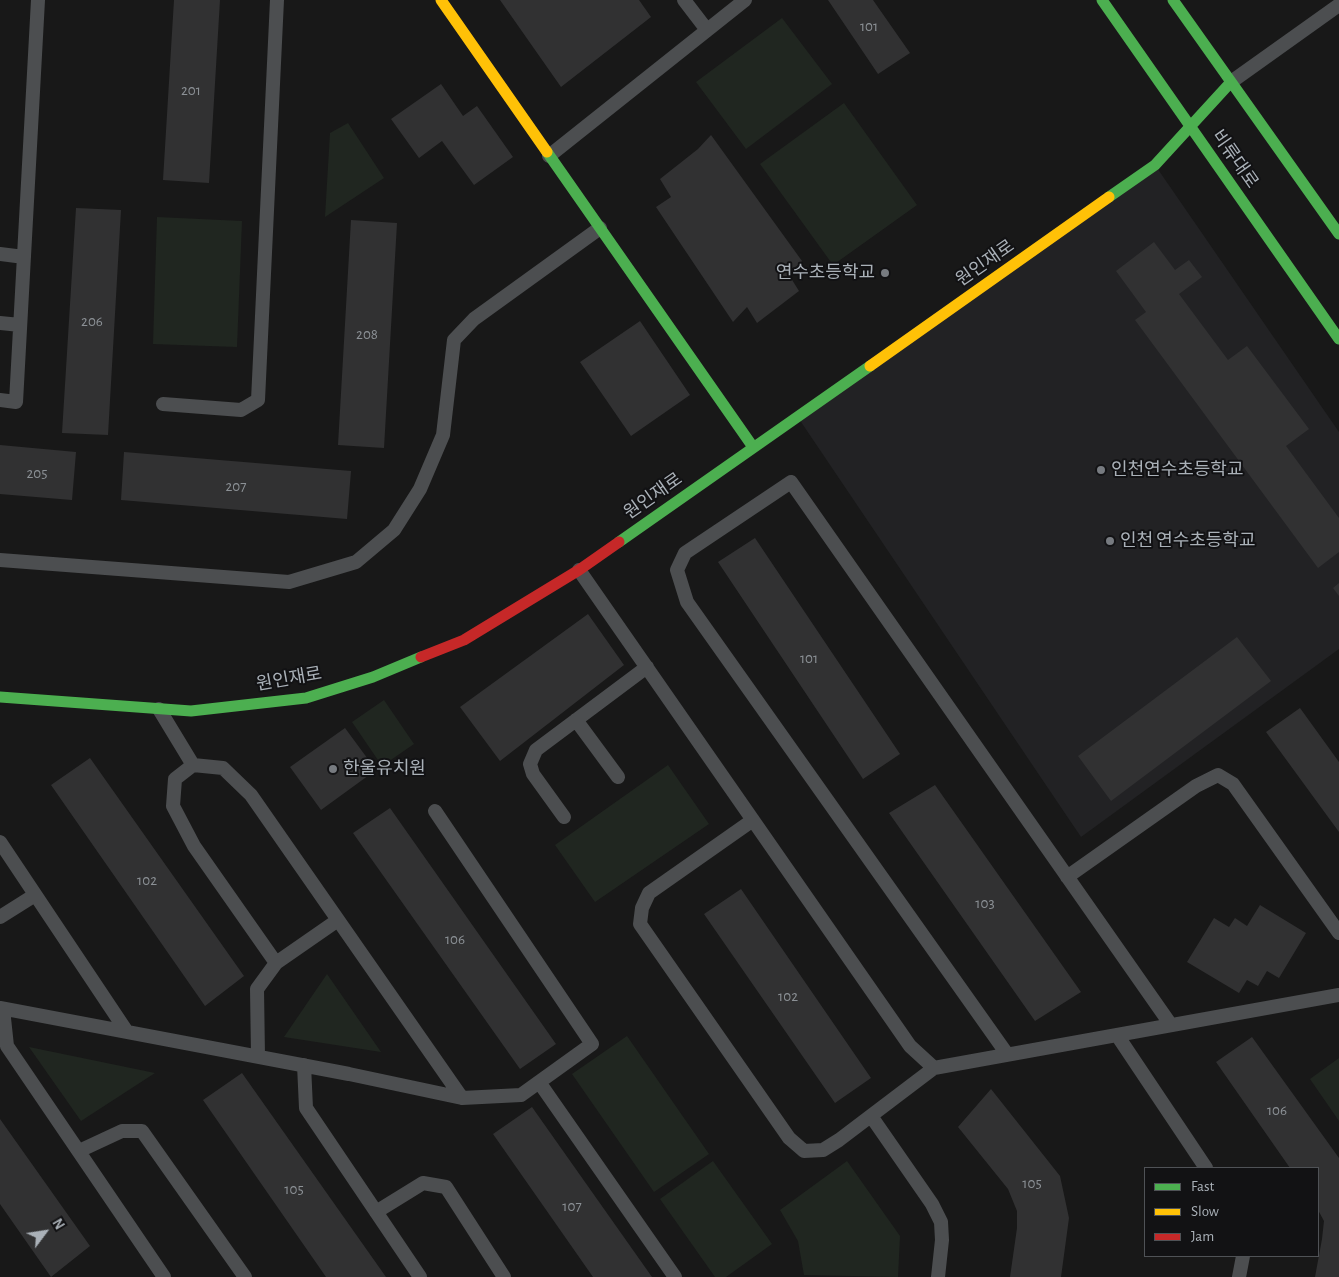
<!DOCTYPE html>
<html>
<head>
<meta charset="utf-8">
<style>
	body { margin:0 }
	#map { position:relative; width:1339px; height:1277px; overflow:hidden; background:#181818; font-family:"Alegreya Sans",sans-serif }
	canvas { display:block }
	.legend { position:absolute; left:1144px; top:1167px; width:175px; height:90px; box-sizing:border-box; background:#121214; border:1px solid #4f5256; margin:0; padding:6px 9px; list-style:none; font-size:15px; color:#aab1b8 }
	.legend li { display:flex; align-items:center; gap:10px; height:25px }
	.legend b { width:25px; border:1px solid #4f5256 }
	.north { position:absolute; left:20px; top:1207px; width:50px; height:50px; -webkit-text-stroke:4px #121214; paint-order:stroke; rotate:59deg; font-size:14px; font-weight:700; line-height:20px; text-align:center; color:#aab1b8 }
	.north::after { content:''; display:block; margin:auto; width:18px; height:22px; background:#aab1b8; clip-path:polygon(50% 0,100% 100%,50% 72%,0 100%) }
</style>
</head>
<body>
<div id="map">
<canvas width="1339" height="1277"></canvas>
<ul class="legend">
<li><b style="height:6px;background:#4caf50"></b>Fast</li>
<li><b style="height:6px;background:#ffc107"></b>Slow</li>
<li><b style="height:6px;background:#c62828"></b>Jam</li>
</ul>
<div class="north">N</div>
</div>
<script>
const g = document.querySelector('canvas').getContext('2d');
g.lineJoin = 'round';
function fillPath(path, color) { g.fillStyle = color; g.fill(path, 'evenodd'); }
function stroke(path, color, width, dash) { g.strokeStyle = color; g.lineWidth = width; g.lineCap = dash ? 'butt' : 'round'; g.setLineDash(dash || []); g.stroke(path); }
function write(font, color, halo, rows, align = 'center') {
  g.font = font + ' "Alegreya Sans","Noto Sans KR",sans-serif'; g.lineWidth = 4; g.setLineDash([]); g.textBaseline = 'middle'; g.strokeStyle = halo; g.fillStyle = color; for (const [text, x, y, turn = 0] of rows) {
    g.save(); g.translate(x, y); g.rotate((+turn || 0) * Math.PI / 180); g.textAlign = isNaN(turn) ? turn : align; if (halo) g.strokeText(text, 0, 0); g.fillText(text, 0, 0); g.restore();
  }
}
fillPath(new Path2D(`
	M1155 165 1339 432V649L1081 837 797 416Z`), '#222224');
fillPath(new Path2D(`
	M782 18 832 84 746 149 696 82Z
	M844 103 917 205 833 265 760 164Z
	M348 123 384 178 325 217 330 133Z
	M157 217 242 221 237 347 153 344Z
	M384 700 414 744 382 766 352 722Z
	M668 765 709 824 595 902 555 845Z
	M327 974 381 1052 284 1037Z
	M627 1036 709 1154 654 1192 572 1074Z
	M29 1047 155 1073 81 1121Z
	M1339 1058V1121L1310 1079Z
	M713 1161 772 1244 726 1277H715L660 1199Z
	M847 1161 900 1236 898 1277 804 1275 798 1241 780 1210Z`), '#202620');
fillPath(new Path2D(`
	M174 0H220L209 183 163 180Z
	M500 0H639L651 17 561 87Z
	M828 0H873L910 53 878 74Z
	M441 84 463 116 477 106 513 157 474 185 442 141 419 158 391 119Z
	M711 135 802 261 789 275 799 291 757 323 747 307 733 322 656 207 671 197 660 179 698 149Z
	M76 208 121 210 108 435 62 433Z
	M351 220 397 223 384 448 338 445Z
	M1154 242 1175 270 1189 260 1202 277 1179 294 1228 360 1247 346 1309 429 1286 446 1339 518V552L1318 568 1135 320 1146 312 1116 271Z
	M640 321 690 395 631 436 580 362Z
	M0 445 76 452 72 500 0 494Z
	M124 452 351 471 347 519 121 500Z
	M755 538 900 754 863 779 718 562Z
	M1339 583V596L1333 588Z
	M588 614 624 665 500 761 460 707Z
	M1237 637 1271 681 1111 801 1078 756Z
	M1300 708 1339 762V832L1266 732Z
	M345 728 376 770 321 810 290 767Z
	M90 758 244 976 205 1006 51 785Z
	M935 785 1081 992 1035 1021 889 813Z
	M390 808 556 1044 520 1069 353 833Z
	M741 889 871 1078 835 1103 704 914Z
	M1260 905 1306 933 1279 978 1267 971 1258 986 1247 980 1239 993 1187 962 1214 918 1229 927 1235 918 1247 926Z
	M1252 1037 1339 1158V1277H1315L1322 1239 1324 1221 1318 1210V1168H1290L1216 1062Z
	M242 1073 386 1277H326L203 1100Z
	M991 1089 1060 1176 1069 1218 1061 1277H1010L1017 1228V1211L1008 1189 958 1127Z
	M532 1107 652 1277H593L493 1134Z
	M0 1119 90 1246 51 1277 0 1204Z`), '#313132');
stroke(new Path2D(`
	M684 0 707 30
	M1231 82 1339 5
	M549 156 745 0
	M0 254 24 257
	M0 323 20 325
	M0 400 16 402 38 0
	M163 404 241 410 258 400 277 0
	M0 560 289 582 356 562 394 530 420 489 443 435 454 340 474 319 600 228
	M579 570 910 1046 934 1068 1339 995
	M159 709 193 765
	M576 720 618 777
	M564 817 533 774 530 764 536 750 647 667
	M753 820 649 893 642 908 640 924 789 1138 804 1151 823 1150 839 1140 934 1068
	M0 842 127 1032
	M1067 877 1196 786 1218 775 1233 784 1339 933
	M0 917 35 895
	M276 963 194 846 173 806 175 779 193 765 223 768 251 795 462 1098
	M0 1008 349 1074 462 1098 521 1095 592 1044 435 811
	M3 1009 7 1046 164 1277
	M1117 1035 1206 1168
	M1007 1054 687 602 677 570 685 553 791 482 1171 1025
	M258 1056 257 989 276 963 338 920
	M304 1065 306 1108 420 1277
	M539 1082 675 1277
	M871 1116 932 1204 941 1222 942 1240 938 1277
	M79 1151 122 1131H142L245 1277
	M376 1212 423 1183 446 1187 504 1277
	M1239 1277 1243 1256`), '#4c4e50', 14);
stroke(new Path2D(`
	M1102 0 1339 339
	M1173 0 1339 234
	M547 152 753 447
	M1109 197 1155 165 1231 82
	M619 542 870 366
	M0 697 191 711 306 698 373 677 421 657`), '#4caf50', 11);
stroke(new Path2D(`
	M441 0 547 152
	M870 366 1109 197`), '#ffc107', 11);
stroke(new Path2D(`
	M421 657 464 640 579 570 619 542`), '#c62828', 11);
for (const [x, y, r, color] of [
	[885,273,5,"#777b80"],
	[1101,470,5,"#777b80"],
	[1110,541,5,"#777b80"],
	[333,769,5,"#777b80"]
]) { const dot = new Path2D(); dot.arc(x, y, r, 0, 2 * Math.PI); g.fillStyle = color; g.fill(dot); stroke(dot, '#121214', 2); }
write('15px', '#8c9196', null, [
	["101",869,26],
	["201",191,90],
	["206",92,321],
	["208",367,334],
	["205",37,473],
	["207",236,486],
	["101",809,658],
	["102",147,880],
	["103",985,903],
	["106",455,939],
	["102",788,996],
	["106",1277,1110],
	["105",1032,1183],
	["105",294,1189],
	["107",572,1206]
]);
write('18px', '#aab1b8', '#121214', [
	["비류대로",1235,159,55],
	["원인재로",985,263,-35],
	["원인재로",653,496,-35],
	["원인재로",289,679,-10]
]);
write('18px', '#aab1b8', '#121214', [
	["연수초등학교",875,273,"right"],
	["인천연수초등학교",1111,470],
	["인천 연수초등학교",1120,541],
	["한울유치원",343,769]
], 'left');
</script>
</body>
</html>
